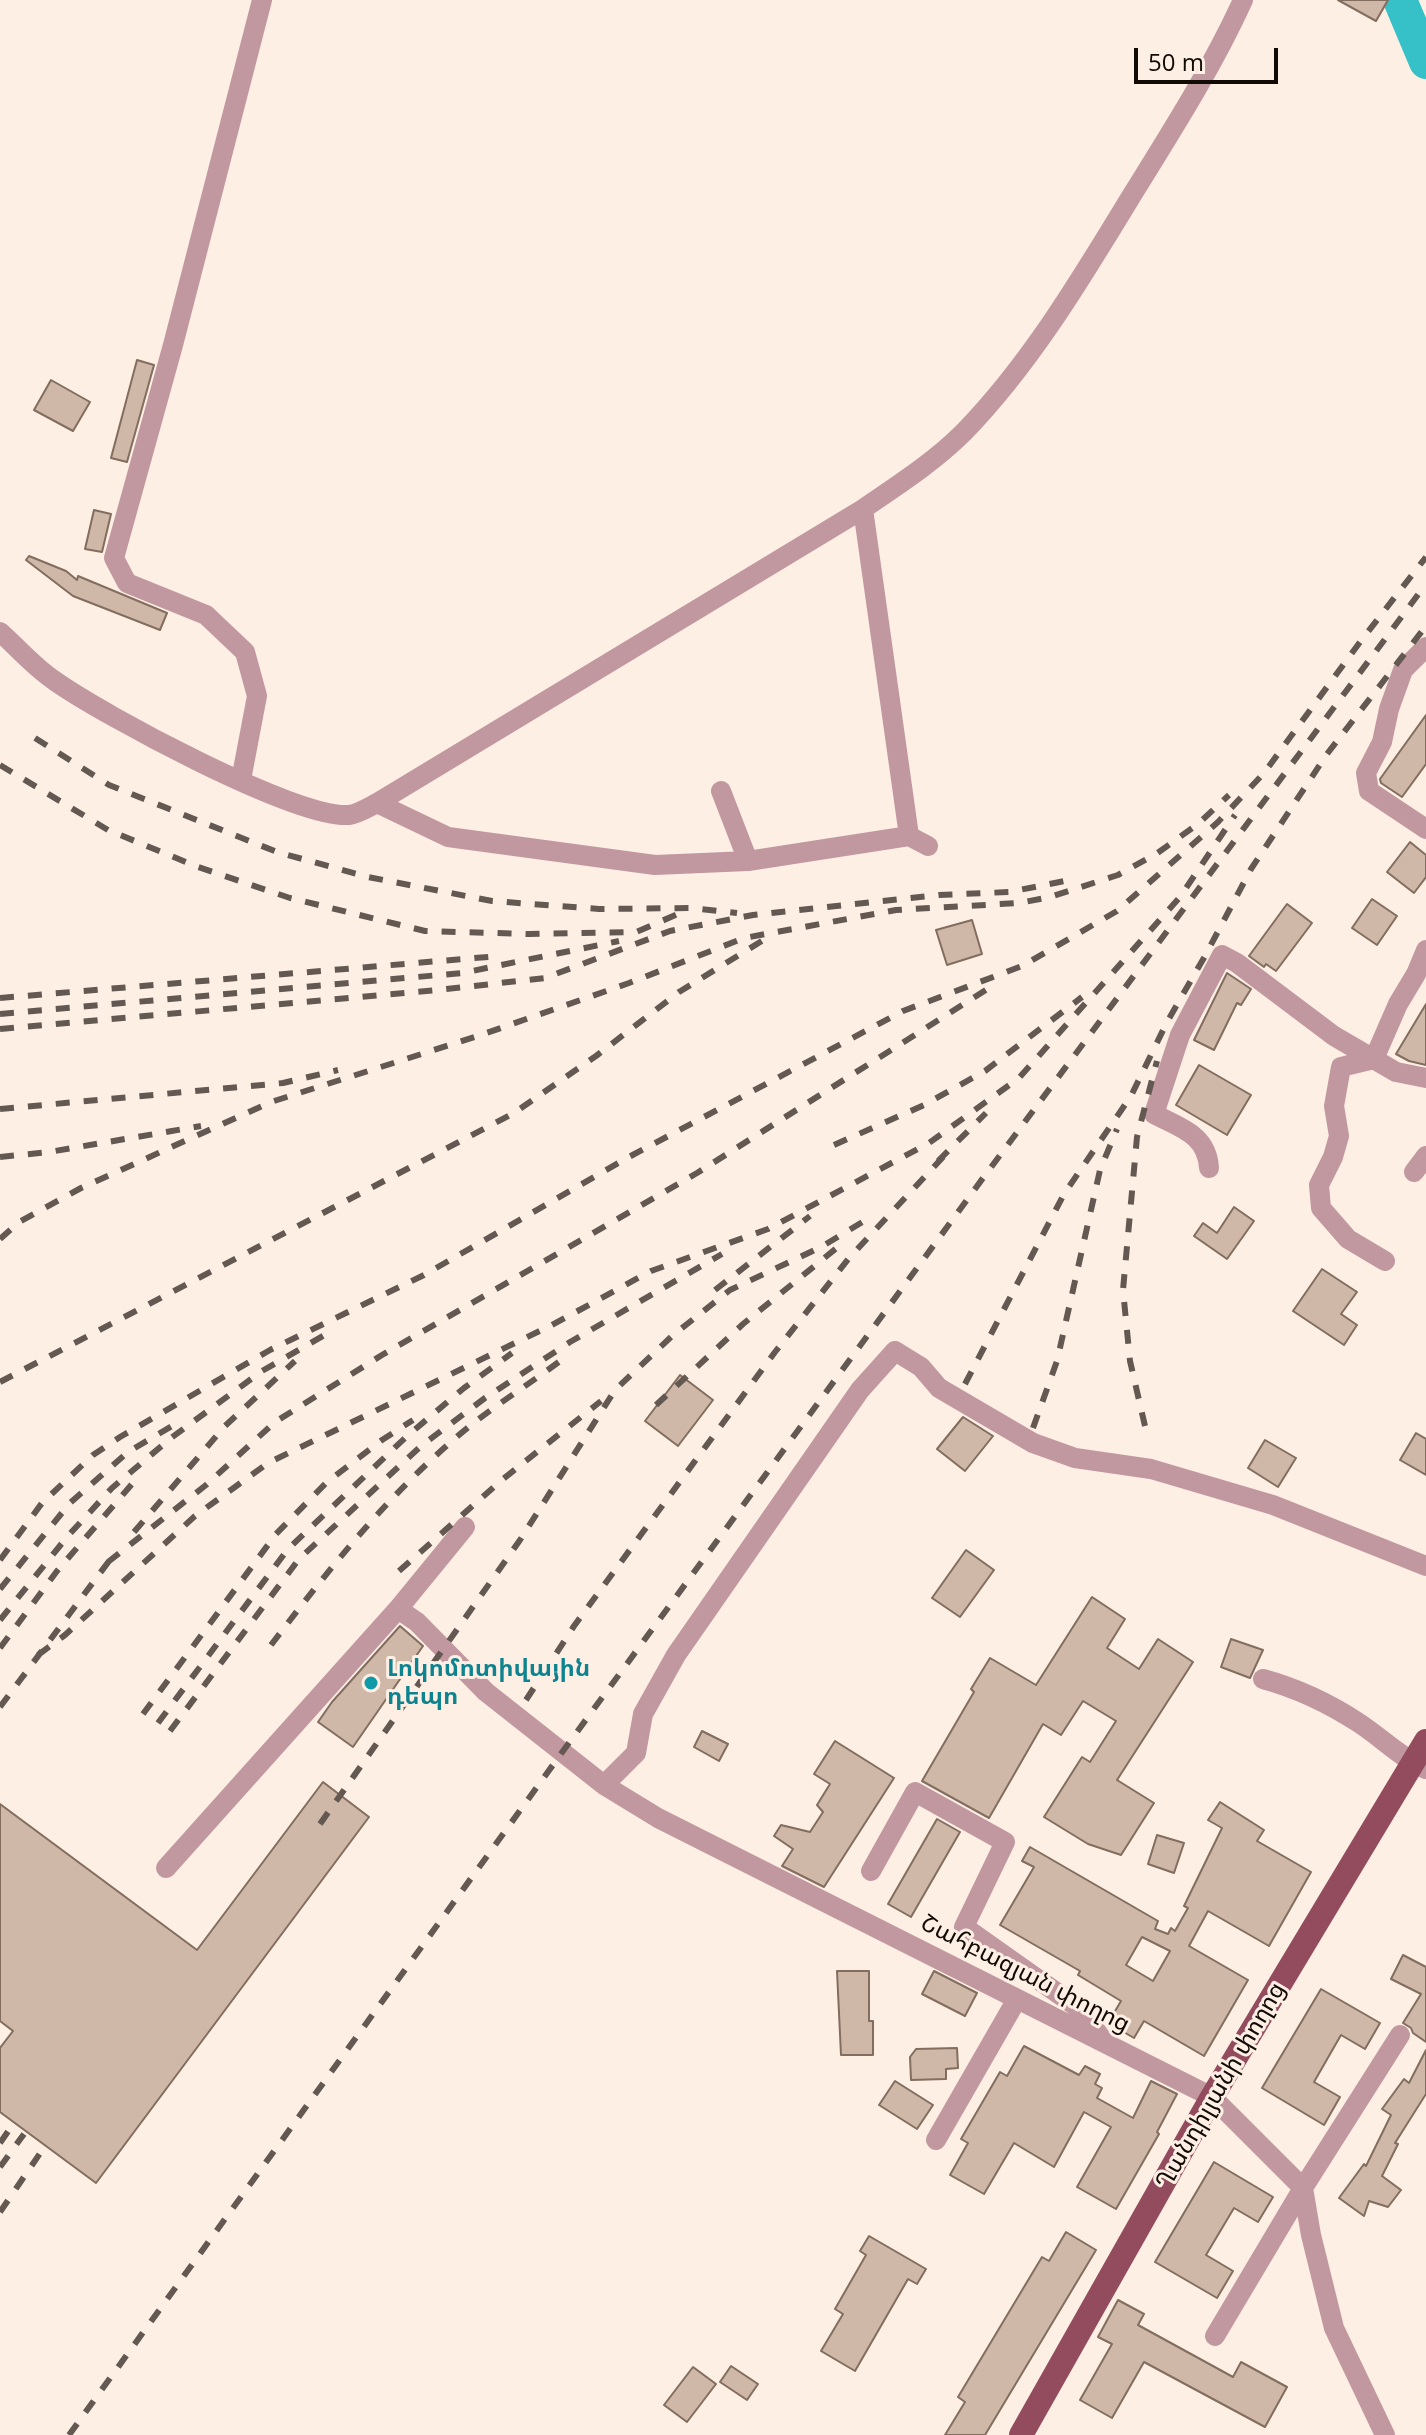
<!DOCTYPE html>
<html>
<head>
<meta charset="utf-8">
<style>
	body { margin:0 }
	#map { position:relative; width:1426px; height:2435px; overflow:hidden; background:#feefe5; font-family:"Open Sans",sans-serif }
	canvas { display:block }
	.scale { position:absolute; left:1134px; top:48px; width:144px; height:36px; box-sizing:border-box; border:4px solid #110a05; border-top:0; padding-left:10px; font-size:24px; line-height:28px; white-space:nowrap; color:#110a05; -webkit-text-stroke:6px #feefe5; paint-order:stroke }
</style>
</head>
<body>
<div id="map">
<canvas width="1426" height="2435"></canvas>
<div class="scale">50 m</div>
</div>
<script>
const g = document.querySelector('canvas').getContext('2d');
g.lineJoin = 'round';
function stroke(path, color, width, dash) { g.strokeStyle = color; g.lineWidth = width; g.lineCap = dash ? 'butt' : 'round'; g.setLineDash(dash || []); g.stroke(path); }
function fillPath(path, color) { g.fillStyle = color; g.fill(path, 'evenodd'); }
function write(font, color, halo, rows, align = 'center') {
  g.font = font + ' "Open Sans","Noto Sans Armenian",sans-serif'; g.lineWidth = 6; g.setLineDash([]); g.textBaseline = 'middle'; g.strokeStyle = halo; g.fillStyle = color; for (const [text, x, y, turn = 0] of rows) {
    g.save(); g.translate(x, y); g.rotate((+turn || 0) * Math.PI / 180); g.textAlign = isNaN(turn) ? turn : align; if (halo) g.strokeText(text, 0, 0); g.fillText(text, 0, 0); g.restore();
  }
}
stroke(new Path2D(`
	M1400 0 1426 62`), '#36c0c8', 34);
const building = new Path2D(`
	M1338 0H1388L1376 21Z
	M137 360 154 365 127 462 111 458Z
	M51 380 90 402 73 431 34 410Z
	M94 510 111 514 102 552 85 549Z
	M29 556 66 571 77 580 78 576 167 613 160 630 73 596 26 560Z
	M1426 715V764L1402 797 1381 783 1380 779Z
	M1410 842 1426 855V877L1414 893 1387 872Z
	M1372 899 1397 916 1377 945 1352 928Z
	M1287 904 1312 923 1276 971 1266 964 1264 967 1249 956Z
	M972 920 982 954 947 965 936 930Z
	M1227 973 1251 989 1241 1005 1237 1003 1214 1050 1194 1040Z
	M1426 1004V1065L1409 1061 1396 1054Z
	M1199 1065 1251 1095 1227 1135 1176 1105Z
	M1234 1207 1254 1221 1227 1259 1194 1236 1203 1223 1217 1233Z
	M1322 1269 1357 1292 1341 1314 1357 1325 1344 1345 1293 1311Z
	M680 1375 713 1400 678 1446 645 1421Z
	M963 1417 993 1436 965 1471 937 1449Z
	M1416 1433 1426 1439V1475L1400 1460Z
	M1265 1440 1296 1458 1278 1487 1248 1468Z
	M966 1550 994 1570 960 1617 932 1598Z
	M1092 1597 1125 1619 1107 1648 1139 1669 1158 1639 1193 1662 1117 1780 1154 1803 1121 1855 1088 1844 1044 1817 1082 1757 1090 1762 1116 1721 1083 1701 1061 1735 1043 1724 989 1818 922 1781 974 1692 971 1689 990 1658 1036 1685Z
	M400 1626 423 1646 353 1747 318 1722 332 1702Z
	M1231 1639 1263 1650 1250 1678 1221 1667Z
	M702 1731 728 1744 719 1761 694 1747Z
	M835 1741 894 1778 824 1887 782 1866 793 1849 774 1836 781 1825 810 1832 823 1812 817 1805 830 1784 814 1774Z
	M323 1782 369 1817 96 2183 0 2112V2048L13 2031 0 2021V1804L197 1950Z
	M1220 1802 1264 1830 1257 1841 1311 1872 1269 1946 1208 1911 1189 1946 1248 1980 1204 2056 1144 2021 1134 2038 1108 2023 1121 2001 1078 1975 1080 1971 1000 1925 1034 1867 1022 1861 1030 1847 1158 1921 1155 1929 1168 1934 1171 1928 1175 1931 1188 1908 1184 1906 1222 1828 1208 1820ZM1142 1937 1170 1951 1153 1981 1126 1965Z
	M937 1819 960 1832 911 1917 888 1904Z
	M1157 1835 1184 1843 1174 1873 1148 1864Z
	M1403 1955 1426 1967V2042L1413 2033 1411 2028 1403 2023 1421 1994 1391 1979Z
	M837 1971H869V2021H873V2055H841Z
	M934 1971 977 1993 965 2016 922 1994Z
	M1321 1989 1380 2023 1365 2049 1341 2035 1314 2082 1340 2097 1324 2125 1262 2088Z
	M1024 2046 1079 2075 1085 2066 1100 2074 1095 2084 1102 2088 1097 2098 1133 2118 1151 2081 1177 2094 1157 2132 1159 2134 1116 2209 1077 2187 1111 2127 1084 2112 1054 2167 1014 2143 984 2194 950 2175 968 2143 961 2139 1000 2072 1007 2076Z
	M957 2048 958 2068 946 2069V2079L911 2080 910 2057 916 2049Z
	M1426 2050V2094L1395 2143 1398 2144 1382 2176 1401 2190 1388 2207 1369 2201 1364 2216 1339 2198 1364 2164 1366 2166 1391 2115 1382 2109 1404 2079 1409 2083Z
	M895 2081 933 2105 917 2129 879 2105Z
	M1214 2162 1273 2197 1258 2222 1234 2208 1206 2255 1233 2271 1217 2298 1155 2262Z
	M1066 2232 1096 2250 985 2435H945L965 2402 958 2397 1042 2257 1049 2261Z
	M869 2236 926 2269 917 2284 908 2279 855 2371 821 2351 843 2314 835 2309 866 2255 860 2251Z
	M1118 2300 1144 2314 1138 2325 1233 2377 1241 2362 1287 2387 1265 2427 1144 2362 1112 2418 1080 2400 1112 2344 1098 2337Z
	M731 2366 758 2384 747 2400 720 2382Z
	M693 2367 716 2384 687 2422 664 2405Z`);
fillPath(building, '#cfb8a8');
stroke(building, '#826d5e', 2);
stroke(new Path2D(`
	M863 509 909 836 928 846
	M0 632C18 648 35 668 55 681 103 715 296 819 349 815 358 814 369 807 377 803L863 509C898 485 934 462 964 432 1031 363 1082 277 1132 195 1171 132 1212 68 1243 0
	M1426 647 1403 670 1389 709 1382 742 1366 773 1369 791 1426 829
	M241 780 257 696 245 652 206 615 127 583 114 558 173 345 262 0
	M721 791 748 861
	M377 803 448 837 655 865 748 861 909 836
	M1209 1168C1207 1134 1180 1128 1154 1114L1180 1035 1222 955 1237 963 1334 1036 1396 1072 1426 1078
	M1414 1172 1426 1156
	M1385 1261 1348 1239 1321 1208 1319 1185 1333 1157 1339 1136 1334 1106 1341 1067 1374 1059 1398 1004 1416 974 1426 950
	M398 1609 417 1622 486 1692 604 1785 658 1818 1212 2097 1303 2188 1311 2235 1334 2328 1385 2435
	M1263 1679C1296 1688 1330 1704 1359 1723 1382 1738 1401 1758 1426 1769
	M604 1785 636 1753 643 1714 676 1655 860 1390 895 1351 921 1367 939 1388 1033 1443 1075 1458 1151 1469 1273 1505 1426 1566
	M166 1868 398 1609 465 1527
	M871 1871 915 1792 1005 1842 964 1927 1080 2009 1102 2039
	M936 2140 1017 1999
	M1215 2336 1303 2188 1400 2035`), '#c298a0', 20);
stroke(new Path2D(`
	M1021 2435 1212 2097 1426 1741`), '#934c5e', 24);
stroke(new Path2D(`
	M35 738 109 785 277 852 368 877 492 901 599 909 692 908 737 913
	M0 765 108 830 198 867 290 898 425 931 529 934 636 932 685 911
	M0 998 499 956
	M0 1014 462 973 619 941
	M0 1029 438 990 545 978 670 931 753 915 939 895 1009 892 1075 879
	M0 1109 283 1083 338 1070
	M834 1145 924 1105 985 1071 1082 997
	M0 1157 49 1152 201 1126
	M938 1161 986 1113
	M0 1239 19 1222 81 1188 271 1102 478 1036 629 983 744 938 896 910 1019 903 1050 897 1118 875 1156 854 1198 824 1229 795
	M715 1290 810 1216
	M0 1382 514 1113 596 1056 679 992 765 939
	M965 1384 1064 1194 1131 1096 1167 1022 1205 956 1251 869 1327 754 1426 626
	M656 1405 743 1324 844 1242
	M1145 1426 1130 1361 1123 1290 1137 1137 1157 1061
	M1033 1428 1057 1361 1100 1170 1117 1129
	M134 1532 225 1426 295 1361
	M0 1560 42 1503 93 1455 120 1437 270 1350 424 1275 627 1158 903 1011 1022 966 1117 911 1218 822 1264 773 1360 642 1426 557
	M108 1562 206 1485 275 1422 382 1355 697 1173 992 986
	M399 1571 503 1479 601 1401
	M0 1589 70 1503 128 1452 172 1426
	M0 1620 67 1537 112 1488 171 1438 262 1371 328 1333
	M271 1645C326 1573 382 1502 451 1442 484 1412 524 1388 560 1361
	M0 1648 57 1571 132 1484
	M38 1655 65 1635 195 1516 268 1463 552 1325 651 1271 768 1229 929 1143 1019 1078 1180 897 1235 815
	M526 1700 574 1626 775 1352 849 1258 944 1156
	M0 1707 115 1553
	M143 1714 276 1534 326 1483 382 1440 413 1420
	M158 1723 288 1549 406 1437 464 1388 512 1353
	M170 1731 299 1559 421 1446 485 1398 570 1342 722 1254
	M320 1824 520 1540 615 1390 672 1336 730 1290 821 1247 874 1215
	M0 2143 11 2127
	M0 2167 24 2134
	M0 2212 43 2149
	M69 2435 563 1751 983 1178 1426 584`), '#635952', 6, [14, 14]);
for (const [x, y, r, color] of [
	[371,1683,8,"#0f9aa8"]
]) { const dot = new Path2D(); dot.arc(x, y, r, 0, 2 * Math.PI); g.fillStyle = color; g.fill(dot); stroke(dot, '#feefe5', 3); }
write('bold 24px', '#0d838f', '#feefe5', [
	["Լոկոմոտիվային",387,1669],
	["դեպո",387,1697]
], 'left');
write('24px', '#110a05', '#feefe5', [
	["Շահբազյան փողոց",1025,1974,27],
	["Ղանդիլյանի փողոց",1221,2086,-60]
]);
</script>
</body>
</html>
